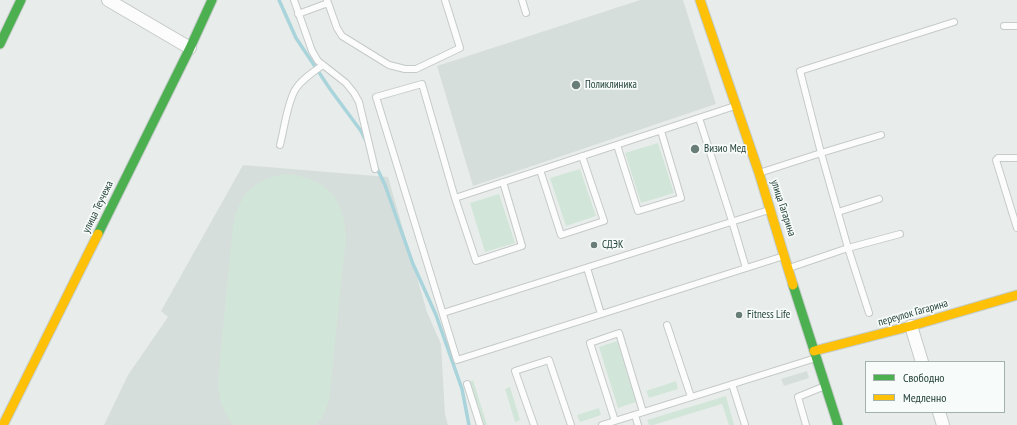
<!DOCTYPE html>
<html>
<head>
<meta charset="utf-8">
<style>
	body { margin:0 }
	#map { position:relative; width:1017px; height:425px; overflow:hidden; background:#e8edeb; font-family:"PT Sans Narrow",sans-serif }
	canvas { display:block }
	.legend { position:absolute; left:865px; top:361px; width:140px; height:52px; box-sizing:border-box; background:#f7fbf9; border:1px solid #a3b1ad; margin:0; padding:5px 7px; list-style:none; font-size:12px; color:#24423a }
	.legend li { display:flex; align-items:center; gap:8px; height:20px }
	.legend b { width:20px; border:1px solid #a3b1ad }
</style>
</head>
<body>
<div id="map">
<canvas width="1017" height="425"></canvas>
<ul class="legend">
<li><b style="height:5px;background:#4caf50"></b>Свободно</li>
<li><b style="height:5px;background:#ffc107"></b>Медленно</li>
</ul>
</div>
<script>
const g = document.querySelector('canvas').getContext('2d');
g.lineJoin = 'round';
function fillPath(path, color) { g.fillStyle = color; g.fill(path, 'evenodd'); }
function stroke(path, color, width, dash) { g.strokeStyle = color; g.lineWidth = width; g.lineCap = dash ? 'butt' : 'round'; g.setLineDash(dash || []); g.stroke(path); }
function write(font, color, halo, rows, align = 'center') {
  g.font = font + ' "PT Sans Narrow",sans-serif'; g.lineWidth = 3.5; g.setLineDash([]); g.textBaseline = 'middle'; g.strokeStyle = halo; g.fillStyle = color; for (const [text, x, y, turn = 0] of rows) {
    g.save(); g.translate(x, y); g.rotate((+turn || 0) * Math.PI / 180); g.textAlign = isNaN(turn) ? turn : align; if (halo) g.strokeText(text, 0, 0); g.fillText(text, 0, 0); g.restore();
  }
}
fillPath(new Path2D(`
	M640 0H683L716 104 473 186 437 66Z
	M243 165 388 177 427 312 441 344 445 414 448 425H104L128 375 168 317 161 311Z
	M807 371 809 378 784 386 781 379Z`), '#d6dedb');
fillPath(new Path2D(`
	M658 143 674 193 641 203 625 153Z
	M580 169 596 216 566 226 550 178Z
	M287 174C326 179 343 196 346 236L329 401 323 416 316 425H233C222 409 220 402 218 382L233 226C239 194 255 178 287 174Z
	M499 194 515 243 485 252 470 203Z
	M617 341 636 402 618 408 599 347Z
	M473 380 487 425H484L470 381Z
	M676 381 678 389 649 398 646 391Z
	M510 387 520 420 515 422 505 389Z
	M726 396 734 425H729L722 404 653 425H649L647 420Z
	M599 408 601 415 580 422 577 415Z`), '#d1e6d8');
stroke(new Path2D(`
	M279 0 296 38 330 89 361 131 367 143
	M376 166 385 185 413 264 436 315 462 389 469 425`), '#a9d4db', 3.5);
const lane = new Path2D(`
	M294 0 312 51 318 61 346 83 354 93 359 102 375 169
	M327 0 337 28 342 36 389 65 405 69H416L460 48 445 0
	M522 0 526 13
	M298 14 328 3
	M1004 26H1017
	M735 106 455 198 422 84 376 97 457 360 784 256
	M699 118 732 221 746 268
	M280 145C284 130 287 104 295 90 301 80 313 72 323 65
	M617 145 638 211 681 198 661 131
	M1017 158H998L996 160 1017 228
	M540 170 561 235 604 221 582 156
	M759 173 821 153 800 71 954 22
	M455 198 476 261 522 246 503 182
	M838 212 879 199
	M587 268 601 314
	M789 268 848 248 821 153 881 135
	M443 313 769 210
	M869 313 848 248 900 234
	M667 325 691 397
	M467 384 480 425
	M732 384 745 425
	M635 415 638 425
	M615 421 590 343 619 333 643 412
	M534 425 515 371 549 360 571 425
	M602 425 816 358
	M806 425 798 397 825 386`);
const street = new Path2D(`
	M108 0 190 48
	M911 326 922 362
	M939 412 943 425`);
const fast = new Path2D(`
	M0 44 21 0
	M98 234 190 48 212 0
	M793 285 838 425`);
const slow = new Path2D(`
	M700 0 759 173 793 285
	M814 351 911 326 1017 295
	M3 425 98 234`);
stroke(lane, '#c5cac8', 8);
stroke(street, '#c5cac8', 14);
stroke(fast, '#c3cbc8', 11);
stroke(slow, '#c3cbc8', 11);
stroke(lane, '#fcfcfc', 6);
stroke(street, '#fcfcfc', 12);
stroke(fast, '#4caf50', 9);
stroke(slow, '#ffc107', 9);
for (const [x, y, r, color] of [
	[576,85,5,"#697e78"],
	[695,149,5,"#697e78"],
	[594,245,4,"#697e78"],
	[739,315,4,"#697e78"]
]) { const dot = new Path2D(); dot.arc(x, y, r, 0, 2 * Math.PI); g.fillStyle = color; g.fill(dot); stroke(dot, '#f7fbf9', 1.5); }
write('11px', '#24423a', '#f7fbf9', [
	["Поликлиника",585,85],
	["Визио Мед",704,149],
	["СДЭК",602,245],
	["Fitness Life",747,315]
], 'left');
write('11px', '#24423a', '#f7fbf9', [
	["улица Теучежа",98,207,-64],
	["улица Гагарина",783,208,72],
	["переулок Гагарина",913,313,-16]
]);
</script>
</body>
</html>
